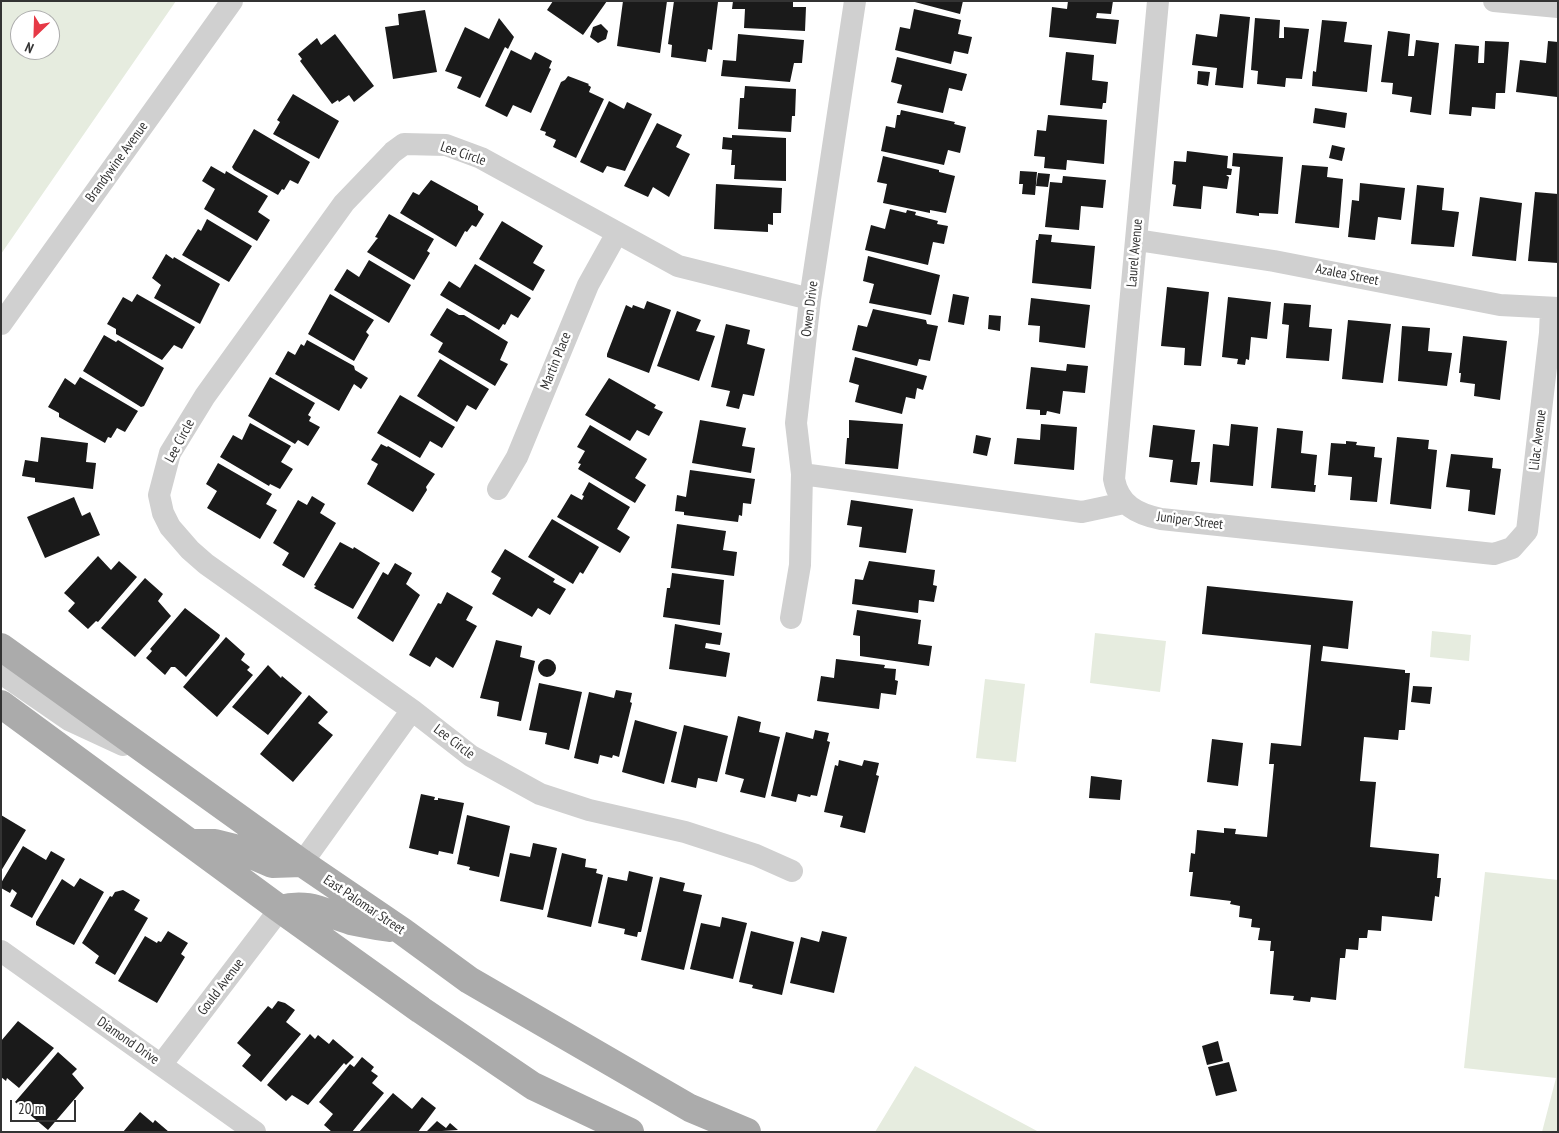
<!DOCTYPE html>
<html>
<head>
<meta charset="utf-8">
<style>
	body { margin:0 }
	#map { position:relative; width:1559px; height:1133px; overflow:hidden; background:#fff; font-family:"PT Sans Narrow",sans-serif }
	canvas { display:block }
	.frame { position:absolute; inset:0; border:2px solid #333; pointer-events:none }
	.north { position:absolute; left:10px; top:10px; width:50px; height:50px; box-sizing:border-box; background:#fff; border:1px solid #adadad; border-radius:50%; rotate:204deg; font-size:14px; font-weight:700; line-height:20px; text-align:center; color:#333 }
	.north::after { content:''; display:block; margin:auto; width:18px; height:22px; background:#e63946; clip-path:polygon(50% 0,100% 100%,50% 72%,0 100%) }
	.scale { position:absolute; left:10px; top:1100px; width:66px; height:22px; box-sizing:border-box; border:2px solid #333; border-top:0; padding-left:6px; font-size:15px; line-height:18px; white-space:nowrap; color:#333; -webkit-text-stroke:4px #fff; paint-order:stroke }
</style>
</head>
<body>
<div id="map">
<canvas width="1559" height="1133"></canvas>
<div class="frame"></div>
<div class="north">N</div>
<div class="scale">20 m</div>
</div>
<script>
const g = document.querySelector('canvas').getContext('2d');
g.lineJoin = 'round';
function fillPath(path, color) { g.fillStyle = color; g.fill(path, 'evenodd'); }
function stroke(path, color, width, dash) { g.strokeStyle = color; g.lineWidth = width; g.lineCap = dash ? 'butt' : 'round'; g.setLineDash(dash || []); g.stroke(path); }
function write(font, color, halo, rows, align = 'center') {
  g.font = font + ' "PT Sans Narrow",sans-serif'; g.lineWidth = 5; g.setLineDash([]); g.textBaseline = 'middle'; g.strokeStyle = halo; g.fillStyle = color; for (const [text, x, y, turn = 0] of rows) {
    g.save(); g.translate(x, y); g.rotate((+turn || 0) * Math.PI / 180); g.textAlign = isNaN(turn) ? turn : align; if (halo) g.strokeText(text, 0, 0); g.fillText(text, 0, 0); g.restore();
  }
}
fillPath(new Path2D(`
	M1 1H176L1 254ZM20 20H50V50H20Z
	M1432 631 1471 635 1469 661 1430 657Z
	M1095 633 1166 641 1160 692 1090 683Z
	M985 679 1025 684 1016 762 976 758Z
	M1485 872 1558 880V1132H1542L1556 1078 1464 1068Z
	M915 1066 1039 1132H875Z`), '#e6ecdf');
fillPath(new Path2D(`
	M553 1H607L583 35 547 10Z
	M623 1H667L660 53 617 46Z
	M674 1 718 2 712 50 708 49 706 62 671 57 672 45 668 44Z
	M733 1H793V7H806L805 31 744 28 745 9H732Z
	M911 1H963L960 14Z
	M1068 1H1113L1111 14 1097 13 1096 18 1119 20 1116 44 1049 37 1052 7 1067 9Z
	M914 9 961 20 958 34 972 37 968 54 954 51 951 64 895 50 900 27 910 29Z
	M425 10 437 72 393 79 385 27 399 25 398 14Z
	M1220 14 1250 17 1243 88 1215 85 1217 68 1192 65 1196 34 1217 37Z
	M499 18 514 37 508 49 505 47 480 98 457 88 462 77 445 71 465 27 489 39Z
	M1255 18 1280 20 1279 38H1284V27L1309 29 1302 79 1286 78 1285 87 1257 84 1258 71 1251 70Z
	M1322 20 1347 22 1344 42 1372 45 1367 92 1312 86 1313 71 1316 72Z
	M601 24 608 31 606 39 598 43 590 37 593 27Z
	M1388 31 1410 34 1408 56H1414L1416 40 1439 43 1431 115 1410 112 1412 97 1392 94 1393 83 1381 82Z
	M335 34 374 86 354 102 349 95 339 102 338 100 332 104 300 61 302 59 298 54 317 38 321 45Z
	M738 34 804 40 802 63H794L790 82 721 76 723 60 736 61Z
	M1485 41 1509 42 1505 93H1496L1495 109 1472 107 1471 116 1449 114 1455 44 1479 46 1478 63H1484Z
	M1548 41 1558 42 1557 97 1516 92 1520 60 1546 63Z
	M511 50 531 60 535 52 552 61 549 68 551 69 531 113 513 105 507 117 485 106Z
	M1066 52 1094 55 1092 80 1108 82 1106 103H1103L1102 109 1060 105Z
	M897 57 967 74 962 91 949 88 943 113 897 103 902 85 891 82Z
	M1198 71 1210 72 1208 86 1197 84Z
	M568 76 589 84 588 85 591 87 589 92 604 99 576 158 553 147 556 140 545 135 546 132 540 130 561 82 565 80Z
	M745 86 796 89 795 116H792L791 132 738 129 740 98H744Z
	M293 94 339 121 319 159 273 134 280 122 277 120Z
	M609 101 624 109 627 102 652 114 625 171 607 166 603 173 580 162Z
	M1315 108 1347 113 1345 128 1313 123Z
	M901 110 955 122 954 124 966 127 960 153 948 150 944 165 881 151 886 126 895 128 897 115H900Z
	M1048 115 1107 120 1104 164 1067 160 1066 170 1044 168 1045 157 1034 156 1037 130 1046 131Z
	M657 123 682 135 676 147 690 154 669 197 653 187 648 197 624 186Z
	M254 129 310 162 298 184 290 180 284 190 282 189 278 195 234 170 232 167Z
	M732 135 786 138V181L734 179 735 165H731L732 150 722 149 723 137 732 138Z
	M1332 145 1345 148 1342 161 1329 158Z
	M1187 151 1228 156 1227 168 1232 169 1231 175H1226L1229 177 1227 189 1203 186 1201 209 1173 206 1176 185 1172 184 1174 161 1186 162Z
	M1233 153 1283 157 1278 214 1259 213V216L1236 213 1240 167 1232 166Z
	M883 156 939 170V172L955 176 946 213 930 210V213L883 203 887 184 877 182Z
	M1302 165 1328 167 1327 177 1343 179 1339 228 1295 223Z
	M211 166 225 174 226 171 268 196 258 212 270 220 257 241 204 209 215 189 202 181Z
	M1020 171 1037 172 1035 195 1022 194 1023 184H1019Z
	M1038 173 1050 174 1048 187 1036 186Z
	M1063 176 1106 180 1103 208 1081 206 1079 230 1045 227 1050 182 1062 183Z
	M431 180 478 206V210L484 214 476 227 472 225 467 232 465 231 456 247 400 213 413 192 419 195Z
	M1360 183 1405 188 1401 220 1378 217 1375 240 1348 237 1352 200 1359 201Z
	M716 184 782 188 781 213H773V225L768 224V232L714 229Z
	M1417 185 1444 188 1442 210 1459 212 1454 247 1411 244Z
	M1535 192 1558 194V263L1528 261Z
	M1480 197 1522 203 1516 261 1472 256Z
	M890 209 906 213 907 210 916 212 915 215 938 221 937 224 948 226 944 244 933 242 928 265 865 250 871 225 885 229Z
	M389 214 434 239 427 251 430 253 414 280 367 252 376 240 378 238 375 237Z
	M207 219 252 246 229 282 182 255 198 229 201 231Z
	M502 221 543 246 533 263 545 270 533 291 479 259Z
	M1039 234 1052 235 1051 242 1095 246 1091 289 1032 283 1036 240H1038Z
	M166 254 173 259 174 257 220 284 200 324 154 298 161 285 152 278Z
	M868 256 940 275 931 315 869 303 874 284 863 281Z
	M369 260 411 285 389 323 334 290 347 269 359 277Z
	M475 264 531 298 518 318 511 314 505 325 503 324 499 330 440 295 449 281 460 288Z
	M1167 287 1209 292 1201 366 1184 365 1185 348 1161 346Z
	M137 294 195 327 182 349 174 345 162 360 116 334V329L107 324 123 297 132 302Z
	M330 294 374 320 366 332 369 335 354 361 308 334Z
	M953 294 969 297 964 325 948 322Z
	M1228 297 1271 302 1267 339 1251 337 1249 360 1246 359 1245 365 1237 364 1238 359 1222 357Z
	M1031 298 1090 305 1085 348 1039 342 1040 326 1028 325Z
	M647 301 671 310 649 373 607 357V354L626 305 632 308 633 305 644 309Z
	M1284 303 1311 305 1309 327 1332 329 1329 361 1286 358 1289 325 1282 324Z
	M447 308 459 315H464L508 342 500 360 508 364 495 386 438 352 443 343 430 335Z
	M873 309 926 320 927 324 938 326 930 361 919 359 917 366 852 350 858 325 867 327Z
	M677 311 701 320 696 331 715 336 699 381 657 366Z
	M989 315 1001 316 1000 331 988 329Z
	M1348 320 1391 324 1383 383 1342 379Z
	M726 324 750 330 747 344 765 349 754 396 743 394 739 409 726 406 730 391 711 387Z
	M1402 326 1430 328 1428 351 1452 353 1447 386 1398 381Z
	M104 335 116 342 118 340 164 368 144 406 141 407 83 371Z
	M1463 336 1507 341 1500 400 1474 396 1475 384 1460 382 1461 373H1459Z
	M307 340 354 366 355 370 368 378 361 389 354 384 339 411 275 374 288 351 295 355 301 344 304 346Z
	M855 357 927 376 923 390 917 388 915 399 906 397 902 414 855 402 859 385 849 382Z
	M440 359 489 389 476 410 467 405 457 422 417 396Z
	M1067 364 1088 366 1085 393 1063 391 1060 414 1047 411 1046 415H1040V410L1026 409 1031 367 1066 371Z
	M80 377 138 411 125 432 117 428 111 438 108 437 105 443 59 417V413L48 407 65 378 75 385Z
	M270 377 315 403 308 415 311 417 309 421 320 427 308 446 298 440 295 444 248 416Z
	M609 378 656 405 654 408 663 412 649 436 637 430 630 441 585 415Z
	M400 395 455 427 442 448 430 441 420 458 377 433Z
	M700 420 746 428 742 446 755 448 751 473 692 463Z
	M849 420 903 424 898 469 845 464 847 438H849Z
	M250 423 291 446 281 462 293 469 280 489 270 484 269 486 220 457 233 435 242 440Z
	M1041 424 1077 427 1074 470 1014 464 1017 438 1040 440Z
	M1231 424 1258 427 1253 486 1210 482 1213 444 1229 446Z
	M590 425 647 459 635 478 646 485 635 503 578 469 581 464 578 463 585 451 577 447Z
	M1153 425 1195 430 1191 462H1200L1197 485 1170 482 1173 460 1149 457Z
	M1277 428 1303 431 1301 453 1317 455 1314 485H1316L1315 492 1271 488Z
	M976 435 991 438 987 456 973 453Z
	M41 437 88 443 86 462 96 463 93 489 35 482V478L22 476 25 460 38 462Z
	M1397 437 1429 440 1428 449 1437 450 1431 509 1390 504Z
	M1346 441 1357 442 1356 445 1375 447 1374 457 1382 458 1377 502 1350 500 1352 477 1328 475 1331 443 1346 444Z
	M381 444 387 447 388 446 435 474 426 487 427 490 413 512 367 484 378 464 371 460Z
	M1451 454 1493 458 1492 468 1501 469 1495 515 1468 511 1470 490 1446 487Z
	M218 463 272 494 266 504 277 510 260 539 207 508 217 491 206 484Z
	M690 470 755 479 751 504 743 503 742 516 739 515 738 522 684 515V512L675 511 677 495 686 497Z
	M589 482 630 507 617 529 630 537 620 553 557 517 571 494 582 500 584 496 582 495Z
	M312 496 325 504 320 513 336 523 304 578 282 565 289 553 273 543 298 500 307 505Z
	M74 497 82 516 90 512 100 535 45 558 27 517Z
	M851 500 913 509 906 553 859 547 862 527 847 525Z
	M552 519 599 547 583 574 580 572 573 584 528 557Z
	M677 524 726 531 723 550 737 552 734 576 671 568Z
	M340 542 353 549 354 547 380 563 353 609 314 588 316 586 314 585Z
	M505 549 555 579 553 582 566 589 550 615 538 608 532 617 492 594 501 578 491 572Z
	M98 556 111 570 119 561 137 577 98 622 96 621 88 629 68 611 75 603 64 593Z
	M869 561 935 570 933 585 937 586 934 602 919 600 918 613 852 604 855 579 863 580Z
	M395 563 412 573 406 584 420 595 393 642 357 618 383 572 388 575Z
	M672 573 724 580 720 625 663 617 667 588H670Z
	M145 578 163 594 158 601 171 616 135 657 101 628Z
	M1207 586 1353 601 1348 649 1323 646 1321 661 1405 670V673H1410L1405 730H1399L1398 740 1364 737 1360 781 1376 782 1370 847 1439 854 1437 878H1441L1439 897 1435 896 1432 921 1382 916 1381 931 1368 930 1367 938H1359L1358 950 1346 949 1345 958H1340L1336 1000 1311 997 1310 1002 1293 1000 1294 996 1270 994 1274 951H1270L1271 941 1258 940 1260 928 1251 927 1252 919 1239 917 1240 906 1230 904 1231 901 1190 896 1193 872H1189L1191 853 1195 854 1197 830 1224 833V828L1236 829 1235 834 1267 837 1274 764H1269L1271 743 1301 746 1311 645 1202 634Z
	M447 592 473 607 466 620 477 626 453 668 436 657 430 667 409 655 438 603 441 604Z
	M185 608 220 635 219 638 186 677 175 667H171L165 675 146 658 152 651 150 649Z
	M857 610 921 620 918 644 932 646 929 666 860 656V636L853 635Z
	M675 624 722 633 720 645 706 643 705 648 730 653 726 677 669 669Z
	M226 637 245 654 241 660 250 667 247 670 253 675 217 717 183 687Z
	M496 640 522 646 520 657 535 661 521 721 497 716 499 702 480 698Z
	M836 659 885 665 884 668 896 669 895 680 898 681 896 695 881 693 879 709 817 701 821 676 834 678Z
	M538 668a9 9 0 1 1 18 0a9 9 0 1 1-18 0Z
	M268 665 281 678 282 676 302 693 268 735 232 707Z
	M539 683 582 692 569 750 545 744 547 733 529 730Z
	M1413 686 1432 687 1430 704 1411 702Z
	M616 690 632 693 630 702 632 703 619 757 613 755 612 758 600 755 598 764 574 758 589 692 614 698Z
	M309 695 328 712 318 723 333 735 293 782 260 754Z
	M738 716 761 722 759 732 780 737 765 798 740 792 744 779 725 774Z
	M635 720 677 732 664 784 622 772Z
	M684 725 728 736 717 782 698 778 696 788 671 782Z
	M815 730 829 733 827 741 830 742 817 796 811 795 810 797 798 794 796 802 771 796 786 732 813 739Z
	M1212 739 1243 743 1238 786 1207 782Z
	M839 760 862 766 864 760 879 763 876 775 879 776 865 833 840 827 843 816 824 812 835 765 838 766Z
	M1091 776 1122 780 1120 800 1089 798Z
	M421 794 435 797 434 800H438V798L464 803 453 854 439 851 438 855 409 848Z
	M1 815 26 830 1 871Z
	M467 815 510 826 499 877 469 870 470 867 457 864Z
	M533 843 557 848 543 910 500 901 510 853 530 857Z
	M23 846 46 860 51 851 65 859 32 918 10 906 17 893 12 889 10 893 1 888V883Z
	M562 853 586 859 585 867 597 869 596 873 603 875 591 927 547 917Z
	M629 871 653 877 641 932H638L637 937 624 934 625 929 598 923 608 877 627 881Z
	M660 877 685 883 683 891 702 895 684 970 641 960Z
	M80 878 104 892 74 945 36 925V922L62 879 74 887Z
	M123 890 140 900 134 910 148 918 115 975 95 963 99 956 82 943 110 896 112 897 115 892Z
	M722 917 747 923 733 979 690 969 701 923 720 927Z
	M168 931 188 943 181 954 185 957 157 1003 118 981 145 936 157 943 158 941 161 942Z
	M751 931 794 942 782 995 752 988 753 985 739 982Z
	M822 931 847 937 834 993 790 983 801 937 819 942Z
	M278 1001 285 1003 295 1010 286 1022 301 1034 261 1082 242 1066 251 1055 237 1043 268 1006 272 1009Z
	M18 1021 54 1048 19 1088 7 1078 6 1081 1 1077V1041Z
	M310 1034 315 1039 318 1035 329 1044 333 1039 354 1057 346 1065 344 1063 308 1105 292 1095 286 1101 267 1085Z
	M1218 1041 1223 1061 1207 1065 1202 1046Z
	M58 1052 77 1069 72 1074 84 1088 48 1130 15 1102Z
	M362 1057 374 1067 371 1071 378 1076 372 1083 384 1093 352 1132H332L324 1125 333 1114 319 1102 350 1064 354 1067Z
	M1229 1062 1237 1091 1216 1096 1208 1067Z
	M393 1093 412 1109 422 1097 436 1108 418 1132H359Z
	M140 1112 153 1123 155 1120 169 1132H123Z
	M437 1121 446 1128 450 1123 458 1130 426 1132Z`), '#1a1a1a');
stroke(new Path2D(`
	M1158 1 1114 479C1119 505 1137 514 1161 519L1494 554 1512 548 1527 531 1550 333 1551 308
	M1494 1 1558 7
	M1137 240 1274 261 1500 305 1558 308
	M1 324 232 1
	M802 474 1082 512 1124 503
	M498 489 517 457 588 285 617 233
	M791 618 800 565 802 474 796 423 810 299 855 1
	M1 673 69 720 123 745
	M302 863 412 710
	M792 871 756 855 685 832 589 810 540 794 471 756 412 710 206 564 190 550 170 527 163 513 159 495 170 453 205 396 344 203 393 152 404 144 446 145 481 158 678 266 810 299
	M1 951 255 1132
	M161 1065 280 909`), '#d0d0d0', 22);
stroke(new Path2D(`
	M1 647 302 863 402 931 469 980 690 1108 747 1132
	M1 704 280 909 421 1010 533 1086 630 1132
	M193 843H215L235 848 272 864 302 863
	M280 909C310 901 324 913 351 921 364 924 377 926 390 928`), '#ababab', 28);
write('14px', '#333', '#fff', [
	["Lee Circle",463,154,19],
	["Brandywine Avenue",117,162,-54],
	["Laurel Avenue",1135,253,-85],
	["Azalea Street",1347,275,11],
	["Owen Drive",810,309,-83],
	["Martin Place",556,361,-68],
	["Lilac Avenue",1538,440,-83],
	["Lee Circle",180,441,-62],
	["Juniper Street",1190,521,7],
	["Lee Circle",454,742,37],
	["East Palomar Street",364,905,34],
	["Gould Avenue",221,987,-53],
	["Diamond Drive",128,1041,35]
]);
</script>
</body>
</html>
